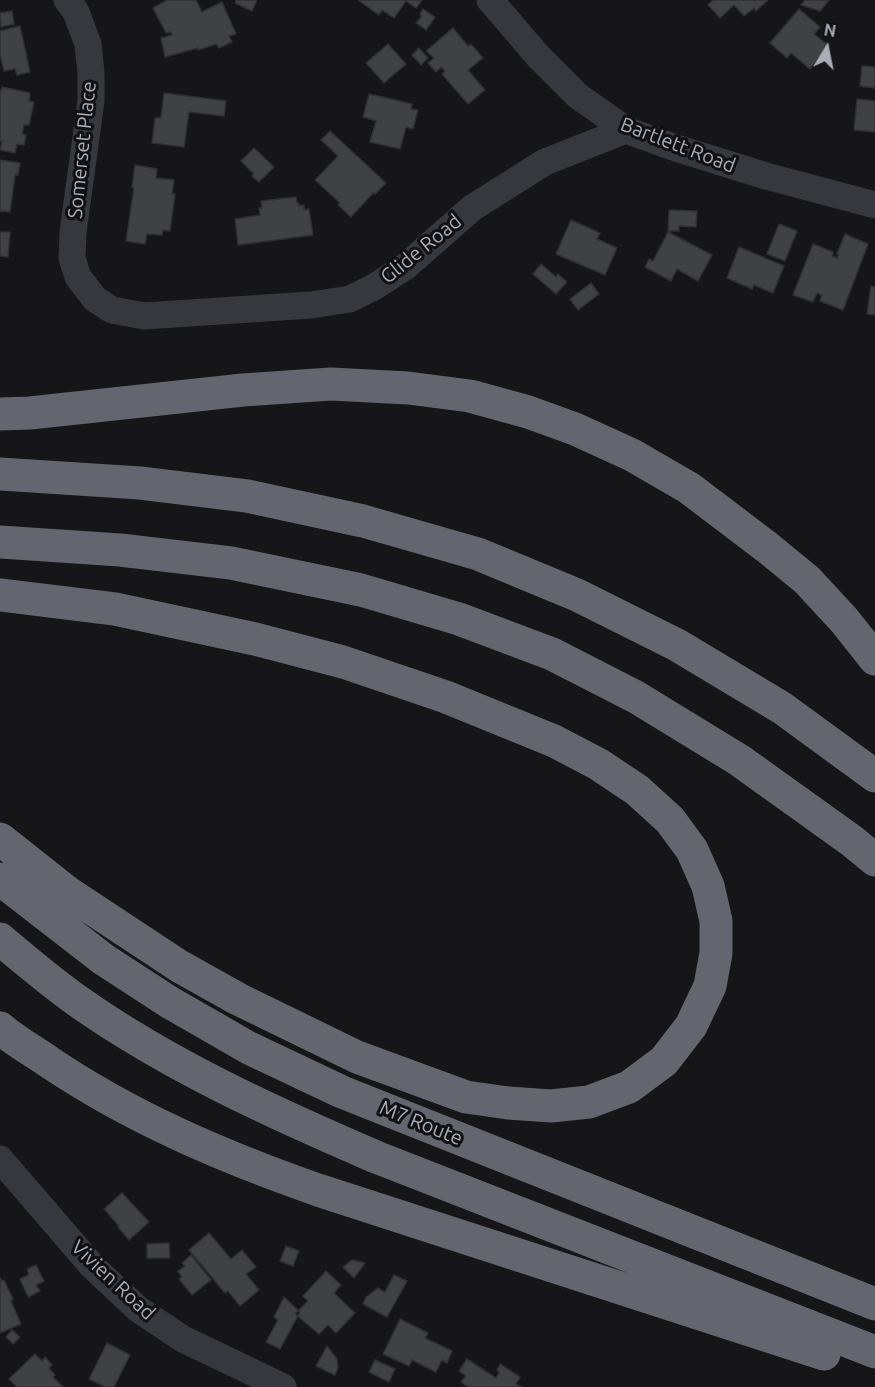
<!DOCTYPE html>
<html>
<head>
<meta charset="utf-8">
<style>
	body { margin:0 }
	#map { position:relative; width:875px; height:1387px; overflow:hidden; background:#161618; font-family:Ubuntu,sans-serif }
	canvas { display:block }
	.north { position:absolute; left:797px; top:18px; width:60px; height:60px; -webkit-text-stroke:4px #111113; paint-order:stroke; rotate:10deg; font-size:16px; font-weight:700; line-height:24px; text-align:center; color:#a8adb8 }
	.north::after { content:''; display:block; margin:auto; width:21px; height:27px; background:#a8adb8; clip-path:polygon(50% 0,100% 100%,50% 72%,0 100%) }
</style>
</head>
<body>
<div id="map">
<canvas width="875" height="1387"></canvas>
<div class="north">N</div>
</div>
<script>
const g = document.querySelector('canvas').getContext('2d');
g.lineJoin = 'round';
function fillPath(path, color) { g.fillStyle = color; g.fill(path, 'evenodd'); }
function stroke(path, color, width, dash) { g.strokeStyle = color; g.lineWidth = width; g.lineCap = dash ? 'butt' : 'round'; g.setLineDash(dash || []); g.stroke(path); }
function write(font, color, halo, rows, align = 'center') {
  g.font = font + ' Ubuntu,sans-serif'; g.lineWidth = 6; g.setLineDash([]); g.textBaseline = 'middle'; g.strokeStyle = halo; g.fillStyle = color; for (const [text, x, y, turn = 0] of rows) {
    g.save(); g.translate(x, y); g.rotate((+turn || 0) * Math.PI / 180); g.textAlign = isNaN(turn) ? turn : align; if (halo) g.strokeText(text, 0, 0); g.fillText(text, 0, 0); g.restore();
  }
}
const building = new Path2D(`
	M167 0H196L202 12 222 2 236 34 229 36 232 42 219 48 216 44 198 50V48L165 57 161 38 172 35 171 32 166 33 153 8Z
	M236 0H257L252 11 235 3Z
	M358 0H422L416 8 406 1 394 18 382 10 379 15Z
	M713 0H768L756 11 754 8 744 16 734 5 720 18 708 5Z
	M805 0H829L820 11 801 5Z
	M423 9 435 17 426 30 416 23 422 16 420 14Z
	M799 9 820 27 814 34 829 46 810 69 791 53 787 58 770 43Z
	M12 11 14 24 1 27 0 13Z
	M20 26 30 72 17 75 15 69 4 71 0 55V31Z
	M453 28 468 46 471 44 483 58 468 70 485 90 468 104 442 74 445 71 441 67 436 72 428 63 434 58 426 51Z
	M388 44 406 64 384 83 366 63Z
	M419 48 428 58 421 65 412 55Z
	M862 66 875 67V88L860 86Z
	M2 87 30 93 29 101 34 102 29 125H24L22 134 26 135 24 145 17 144 15 153 0 150 2 141H0V90H2Z
	M164 93 226 101 224 116 189 112 184 147 152 143 155 118H161Z
	M369 94 412 104 411 109 418 110 413 129 406 127 400 149 370 142 376 121 363 117Z
	M857 99 875 101V132L854 130Z
	M330 131 386 183 375 194 373 193 351 217 338 205 340 203 315 180 338 156 321 140Z
	M254 148 274 167 259 182 252 176 254 174 241 161Z
	M0 160 20 163 18 175H15L10 212 0 211Z
	M135 165 157 169 156 178 174 180 172 194H175L170 231 163 230 162 235 147 234 145 244 126 241 134 188 132 187Z
	M296 197 297 203H299V206L304 205V210L309 209 313 235 238 245 235 219 260 215 259 208H262L261 201Z
	M669 210 697 211 696 227 679 226V231H668Z
	M571 220 600 233 597 239 617 248 605 275 556 254Z
	M779 224 797 231 785 261 767 254Z
	M0 232H10L8 257 0 256Z
	M668 232 712 255 698 281 677 269 671 281 645 267 649 259 653 261Z
	M845 234 868 244 843 310 820 301 822 295 817 293 813 302 793 295 813 244 833 252 832 256 837 258 839 255 837 254Z
	M739 247 784 266 773 293 754 285 752 289 727 278Z
	M541 264 556 277 558 274 567 282 556 294 533 274Z
	M591 283 599 294 578 310 570 299Z
	M871 286 875 287V315L867 314Z
	M122 1193 149 1222 129 1240 118 1227 119 1226 104 1209Z
	M209 1233 231 1259 242 1250 256 1267 246 1274 259 1290 240 1306 228 1291 225 1293 189 1250Z
	M169 1243 170 1258H147V1244Z
	M286 1246 299 1251 293 1266 280 1261Z
	M191 1255 211 1280 192 1295 179 1279 182 1277 178 1271 185 1266 182 1263Z
	M352 1260 365 1263 354 1278 343 1267Z
	M36 1265 44 1281 36 1285 40 1291 28 1297 20 1279 29 1275 27 1269Z
	M326 1271 341 1285 334 1293 355 1313 336 1333 328 1325 319 1334 295 1314 308 1301 303 1296Z
	M394 1275 407 1281 387 1317 363 1304 366 1297 378 1288 385 1292Z
	M0 1278 2 1281 4 1280 13 1299 11 1301 21 1324 0 1333Z
	M284 1297 300 1312 280 1349 266 1342 278 1320 274 1317Z
	M400 1319 428 1333 425 1338 452 1351 447 1363 442 1360 436 1372 412 1360 409 1366 383 1354Z
	M12 1330 20 1337 13 1344 6 1337Z
	M107 1343 130 1355 114 1387H105L89 1379Z
	M327 1346 337 1359 338 1368 335 1375 316 1366Z
	M35 1354 42 1361 45 1357 52 1365 49 1368 55 1375 53 1377 63 1387H16V1386L9 1379Z
	M467 1359 496 1378 499 1372 497 1370 500 1364 520 1377 516 1384 522 1387H468L461 1382 466 1376 459 1371Z
	M375 1360 395 1369 389 1382 369 1372Z`);
fillPath(building, '#404145');
stroke(building, '#303034', 1.5);
stroke(new Path2D(`
	M67 0 76 12 88 44 91 73V101L73 232 72 258 78 277 95 299 112 310 144 316 311 305 350 299 374 287 405 267 472 208 545 162 626 130
	M490 0 538 56 578 96 626 130 676 148 766 176 875 205
	M0 1159 93 1267 138 1309 183 1339 283 1387`), '#37383d', 27);
stroke(new Path2D(`
	M0 414 30 413 243 390 331 384 408 388 470 396 528 412 575 429 632 455 689 488 768 548 807 580 844 620 875 659
	M0 474 140 483 247 496 363 521 478 554 577 595 677 645 782 708 875 776
	M0 542 120 550 231 563 361 590 459 619 552 654 636 697 739 760 852 841 875 860
	M0 595 115 609 255 639 343 662 446 697 554 741 598 764 637 790 670 820 692 850 708 886 716 921V953L710 986 691 1026 664 1061 629 1087 589 1102 551 1106 508 1103 466 1097 357 1057 238 999 179 966 67 892 0 839
	M0 879 103 959 169 1002 249 1048 342 1092 875 1304
	M0 939C26 961 52 983 79 1002 170 1066 274 1113 376 1157L875 1352
	M0 1028C15 1041 33 1051 49 1062 132 1118 224 1157 318 1190L824 1354`), '#63666e', 33);
write('20px', '#a8adb8', '#111113', [
	["Bartlett Road",678,145,21],
	["Somerset Place",82,150,-84],
	["Glide Road",421,249,-39],
	["M7 Route",421,1123,22],
	["Vivien Road",113,1280,43]
]);
</script>
</body>
</html>
